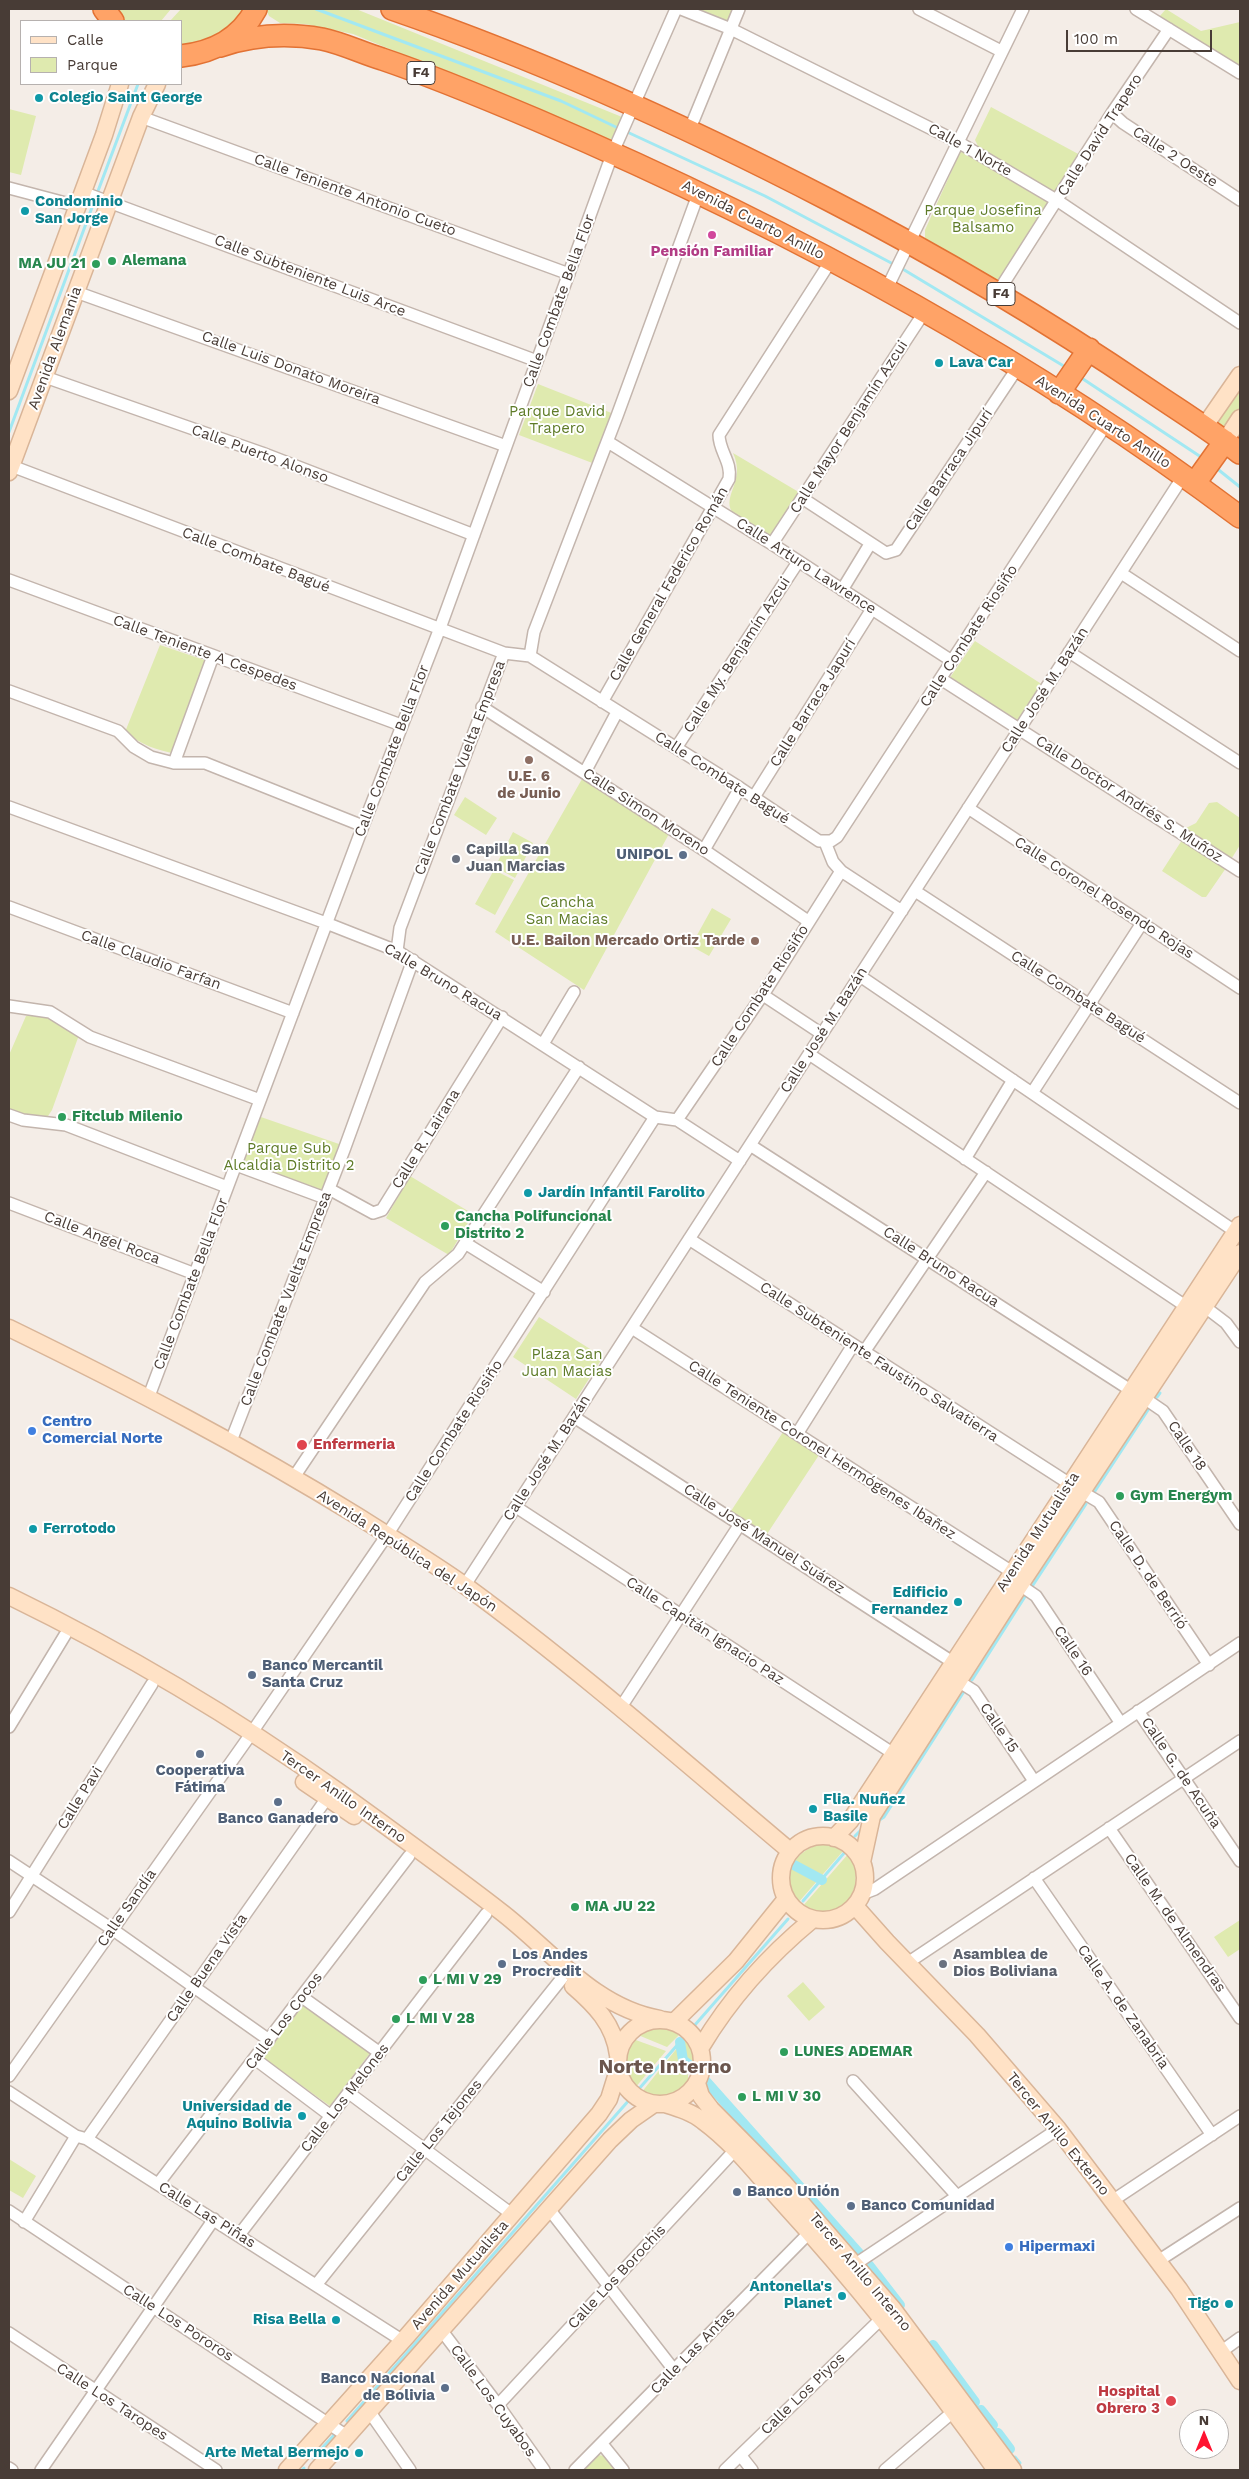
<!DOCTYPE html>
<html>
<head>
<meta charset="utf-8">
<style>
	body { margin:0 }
	#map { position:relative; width:1249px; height:2479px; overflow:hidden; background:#f4ede7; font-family:"Work Sans",sans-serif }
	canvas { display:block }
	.frame { position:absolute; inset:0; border:10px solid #483c36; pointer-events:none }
	.legend { position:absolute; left:20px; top:20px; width:162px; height:65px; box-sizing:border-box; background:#fff; border:1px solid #b6b1af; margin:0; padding:6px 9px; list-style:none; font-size:15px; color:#483c36 }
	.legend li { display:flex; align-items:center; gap:10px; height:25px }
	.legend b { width:25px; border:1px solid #b6b1af }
	.north { position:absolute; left:1179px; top:2409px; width:50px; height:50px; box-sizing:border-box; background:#fff; border:1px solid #b6b1af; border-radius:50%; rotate:0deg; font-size:14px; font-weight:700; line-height:20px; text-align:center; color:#483c36 }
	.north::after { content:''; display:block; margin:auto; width:18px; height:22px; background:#ff1330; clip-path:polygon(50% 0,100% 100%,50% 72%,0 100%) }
	.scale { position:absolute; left:1066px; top:30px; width:146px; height:22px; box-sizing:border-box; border:2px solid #483c36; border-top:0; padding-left:6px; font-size:15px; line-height:18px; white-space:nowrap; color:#483c36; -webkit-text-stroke:4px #fff; paint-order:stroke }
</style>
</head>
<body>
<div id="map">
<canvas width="1249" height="2479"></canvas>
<div class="frame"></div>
<ul class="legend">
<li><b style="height:6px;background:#ffe2c6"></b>Calle</li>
<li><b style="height:14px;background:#dfeaaf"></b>Parque</li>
</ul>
<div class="north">N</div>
<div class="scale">100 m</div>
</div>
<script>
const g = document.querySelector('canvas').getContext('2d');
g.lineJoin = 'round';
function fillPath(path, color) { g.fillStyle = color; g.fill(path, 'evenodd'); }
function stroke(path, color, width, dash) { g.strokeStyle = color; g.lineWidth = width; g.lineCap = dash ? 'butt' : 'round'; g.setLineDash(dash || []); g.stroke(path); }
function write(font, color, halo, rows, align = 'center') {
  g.font = font + ' "Work Sans",sans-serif'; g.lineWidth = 4; g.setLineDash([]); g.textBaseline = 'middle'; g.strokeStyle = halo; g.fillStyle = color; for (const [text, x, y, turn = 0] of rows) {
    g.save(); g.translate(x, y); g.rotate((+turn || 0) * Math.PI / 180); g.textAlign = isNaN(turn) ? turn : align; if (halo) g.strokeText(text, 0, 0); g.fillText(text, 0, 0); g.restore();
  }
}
fillPath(new Path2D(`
	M113 9H171L161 21H121Z
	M181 9H246L227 34 181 48V21H170Z
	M266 9H356L622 117 611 140 353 34 305 24 280 23 269 16Z
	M689 9H736L730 24Z
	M1166 9 1201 31 1240 22V67L1159 17Z
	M991 107 1082 156 1058 192 1052 193 979 148 975 140Z
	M9 109 36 116 21 175 9 172Z
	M961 150 1051 203 998 286 928 245 925 238V230Z
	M538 384 614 414 595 464 519 435Z
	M1240 384V410L1225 433 1213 425Z
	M733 453 802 494 770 538 732 512C722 495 746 481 733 453Z
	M975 641 1043 685 1017 724 949 679Z
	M160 645 210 662 177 754C157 750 141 745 125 732Z
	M582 779 670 832 584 990 495 932Z
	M465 797 497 818 486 835 454 815Z
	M1217 802 1240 818V845L1230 861 1182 830 1196 823 1209 803Z
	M513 832 533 843 515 878 495 867Z
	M1182 840 1226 868 1206 897H1202L1162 871Z
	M494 870 514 880 495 915 475 904Z
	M712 908 731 919 709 956 691 946Z
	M43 1014 79 1035 52 1110 48 1116 36 1120 9 1110V1055L26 1016Z
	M258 1116 339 1144 320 1199 239 1170Z
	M410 1176 473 1214 449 1255 386 1218Z
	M539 1317 603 1357 576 1399 513 1357Z
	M783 1432 819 1455 767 1534 731 1511Z
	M823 1844 844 1850 797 1904C776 1880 795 1848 823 1844Z
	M849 1853C870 1887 839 1929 804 1910L802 1907Z
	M1240 1920V1949L1228 1957 1214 1937Z
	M803 1982 825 2007 809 2021 787 1996Z
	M302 2003 370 2053 330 2106 262 2057Z
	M660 2027 682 2032 667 2047 638 2035 647 2030Z
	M689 2037 696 2048 698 2069C690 2061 683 2056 683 2044Z
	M633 2039 666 2051 635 2088C622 2073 621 2056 633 2039Z
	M678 2047V2056L688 2069V2086C675 2100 662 2101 643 2095L641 2093Z
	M9 2159 36 2176 23 2198 9 2190Z
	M597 2455 607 2456 617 2470H583Z`), '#dfeaaf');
stroke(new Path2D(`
	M316 9 561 101 620 129
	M625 131 765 196 895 265
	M98 191 138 84
	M901 268 1067 368
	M1080 377 1204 459
	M9 432 94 202
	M1215 467 1240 487
	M1157 1397 1160 1393
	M1095 1491 1148 1410
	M1033 1585 1086 1504
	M972 1680 1026 1595
	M878 1821 884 1817 963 1693
	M855 1836 862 1829
	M803 1901 845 1852
	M694 2026 788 1919
	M638 2090 686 2035
	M347 2421 630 2099
	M1015 2457 1020 2463
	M313 2458 335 2434
	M302 2470 304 2468`), '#a2e8f2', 3);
stroke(new Path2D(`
	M794 1865 822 1880
	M680 2042 683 2060 697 2071
	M705 2080 859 2253
	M869 2265 900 2305
	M933 2345 975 2402
	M981 2410 993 2425
	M998 2433 1010 2449`), '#a2e8f2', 10);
const street = new Path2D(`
	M681 9 731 29 958 142 1058 201 1240 323
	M919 9 1001 51
	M1136 9 1240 73
	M1112 113 1123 123 1240 200
	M141 117 569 274
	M689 131 739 9
	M9 188 77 206
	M82 192 537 361
	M887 288 1023 9
	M76 292 506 446
	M998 292 1112 113 1169 29
	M45 377 262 453 474 535
	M608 442 772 544 952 661
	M9 465 504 653
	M802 498 886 553 896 550 1018 367
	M772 544 925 311
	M1121 573 1240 651
	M9 580 401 725
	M842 590 870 544
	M1069 652 1240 763
	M530 656 534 632 617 416 699 192
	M941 679 1240 871
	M9 691 118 731 134 747 151 757 174 763H205L363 826
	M602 702 729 479C732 462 719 451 719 435L832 259
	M482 707 704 850 808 921
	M676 748 798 562
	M174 763 213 656
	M585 772 617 712
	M754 797 872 609
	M9 807 326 923 397 951 655 1117 677 1120 740 1161
	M968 808 1240 988
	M825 842 833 862 841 871 902 911
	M704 850 740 788
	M915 891 1240 1103
	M9 907 293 1013
	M397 951 400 928 504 653 530 656 740 788 819 841H831L837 837 1107 423
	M860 976 1236 1232
	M763 995 822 1034
	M9 1006 50 1012 90 1037 260 1100
	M543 1044 574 992
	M809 1054 1187 1307
	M1032 1093 1142 923
	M9 1115 23 1120 66 1125 227 1187
	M677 1120 766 990 841 871
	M750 1145 1132 1391
	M965 1159 1013 1080
	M236 1165 325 1198
	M329 1189 373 1213 382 1210 502 1017
	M9 1203 195 1274
	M689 1239 1070 1484
	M465 1243 544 1292
	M1205 1307 1226 1323 1240 1342
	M632 1328 1012 1572
	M864 1352 986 1172
	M149 1396 363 826 440 628 613 152 676 9
	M1144 1398 1163 1411 1240 1524
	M574 1417 954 1663
	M797 1434 853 1345
	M231 1441 344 1150 413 960
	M294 1477 425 1282 458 1254 579 1067
	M1082 1492 1099 1502 1209 1665
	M516 1507 894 1754
	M465 1585 1184 475
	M1020 1585 1036 1596 1120 1722
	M958 1681 974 1691 1034 1781
	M621 1707 740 1524
	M1138 1711 1240 1861
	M9 1727 65 1635
	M1109 1828 1240 2018
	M9 1861 112 1929 269 2040
	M1034 1878 1212 2135
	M862 1894 875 1889 1240 1643
	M9 1912 152 1684
	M909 1962 1240 1741
	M302 1997 380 2053
	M255 2059 331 2116
	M9 2076 246 1741 387 1535 655 1117
	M853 2081 958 2197
	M9 2092 76 2136 87 2139 403 2341
	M349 2093 513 2215
	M87 2139 327 1798
	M158 2184 409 1856
	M1112 2201 1240 2116
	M549 2209 674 2370
	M9 2211 347 2436
	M24 2222 76 2136
	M239 2235 486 1914
	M1158 2261 1240 2208
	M854 2265 1058 2129
	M316 2285 563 1977
	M442 2331 498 2405 544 2470
	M9 2333 216 2470
	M1222 2351 1240 2338
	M498 2405 735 2150
	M369 2411 410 2470
	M602 2444 623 2470
	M741 2456 752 2470
	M9 2468 12 2470
	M41 2470 214 2219
	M575 2470 810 2232
	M725 2470 882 2318
	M885 2470 954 2411`);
const secondary = new Path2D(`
	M9 391 104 135 120 84
	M1204 427 1240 375
	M1225 441 1240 418
	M9 472 141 117 157 84
	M9 1328C130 1387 244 1446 359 1517 395 1540 432 1562 467 1587 579 1669 683 1761 790 1851
	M9 1596C124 1652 235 1718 339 1792 393 1831 447 1870 500 1911 550 1949 594 2008 660 2019
	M304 1782 354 1816
	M781 1878a42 42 0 1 1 84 0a42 42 0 1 1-84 0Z
	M834 1838 850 1821 1240 1225
	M862 1862 872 1816 1020 1585 1240 1253
	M855 1906 887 1942 977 2035 1058 2129 1179 2289 1240 2381
	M573 1986C595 2005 614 2024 618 2055
	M618 2062a42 42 0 1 1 84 0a42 42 0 1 1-84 0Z
	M675 2021 736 1961 786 1899
	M701 2047C731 1997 768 1956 813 1919
	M697 2083 701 2096 711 2109 783 2182 893 2309 1013 2470
	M665 2104C678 2108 692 2112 703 2121 733 2143 756 2173 780 2200 858 2285 929 2376 996 2470
	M287 2470 407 2336 599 2114 609 2099 618 2070
	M317 2470 610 2140 631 2120 654 2104`);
const highway = new Path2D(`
	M104 9 113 21
	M392 9C543 61 688 127 829 200 940 257 1046 320 1149 390 1180 411 1211 430 1240 453
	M220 46C253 35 288 33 322 39 342 43 362 53 382 59 435 77 485 98 537 120 785 226 1024 355 1240 517
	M181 56C214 52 240 39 256 9
	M1059 393 1089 349
	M1195 483 1225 441`);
stroke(street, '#c3b5ad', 14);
stroke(secondary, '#d9b598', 19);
stroke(highway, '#e27234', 24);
stroke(street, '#fff', 11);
stroke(secondary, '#ffe2c6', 16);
stroke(highway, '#ffa367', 21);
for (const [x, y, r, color] of [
	[39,98,5,"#0f9aa8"],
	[25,211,5,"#0f9aa8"],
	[712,235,5,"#d1479c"],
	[112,261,5,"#2e9e5b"],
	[96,264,5,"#2e9e5b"],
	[939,363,5,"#0f9aa8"],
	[529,760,5,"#8d6e63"],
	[683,855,5,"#5c6f8a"],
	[456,859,5,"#6b7280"],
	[755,941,5,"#8d6e63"],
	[62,1117,5,"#2e9e5b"],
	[528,1193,5,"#0f9aa8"],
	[445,1226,5,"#2e9e5b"],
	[32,1431,5,"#3f7fe0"],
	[302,1445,6,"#e0444e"],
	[1120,1496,5,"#2e9e5b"],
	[33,1529,5,"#0f9aa8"],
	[958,1602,5,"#0f9aa8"],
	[252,1675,5,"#5c6f8a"],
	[200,1754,5,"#5c6f8a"],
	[278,1802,5,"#5c6f8a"],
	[813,1809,5,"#0f9aa8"],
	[575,1907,5,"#2e9e5b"],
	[502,1964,5,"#5c6f8a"],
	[943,1964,5,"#6b7280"],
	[423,1980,5,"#2e9e5b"],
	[396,2019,5,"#2e9e5b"],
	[784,2052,5,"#2e9e5b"],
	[742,2097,5,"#2e9e5b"],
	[302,2116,5,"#0f9aa8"],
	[737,2192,5,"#5c6f8a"],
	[851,2206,5,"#5c6f8a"],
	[1009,2247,5,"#3f7fe0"],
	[842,2296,5,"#0f9aa8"],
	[1229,2304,5,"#0f9aa8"],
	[336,2320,5,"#0f9aa8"],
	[445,2388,5,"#5c6f8a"],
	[1171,2401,6,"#e0444e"],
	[359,2453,5,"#0f9aa8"]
]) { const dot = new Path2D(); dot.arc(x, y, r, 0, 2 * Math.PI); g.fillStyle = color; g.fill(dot); stroke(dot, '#fff', 2); }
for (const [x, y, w] of [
	[421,73,28],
	[1001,294,28]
]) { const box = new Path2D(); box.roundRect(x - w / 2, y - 11.5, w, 23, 4); g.fillStyle = '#fff'; g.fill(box); stroke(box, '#483c36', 1); }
write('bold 14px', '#483c36', null, [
	["F4",421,73],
	["F4",1001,294]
]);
write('bold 15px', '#0d838f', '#fff', [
	["Colegio Saint George",49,98],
	["Condominio",35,202],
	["San Jorge",35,219],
	["Lava Car",949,363],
	["Jardín Infantil Farolito",538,1193],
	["Ferrotodo",43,1529],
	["Edificio",948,1593,"right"],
	["Fernandez",948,1610,"right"],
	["Flia. Nuñez",823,1800],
	["Basile",823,1817],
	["Universidad de",292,2107,"right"],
	["Aquino Bolivia",292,2124,"right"],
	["Antonella's",832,2287,"right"],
	["Planet",832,2304,"right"],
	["Tigo",1219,2304,"right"],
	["Risa Bella",326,2320,"right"],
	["Arte Metal Bermejo",349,2453,"right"]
], 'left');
write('15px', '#483c36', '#fff', [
	["Calle David Trapero",1100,135,-57],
	["Calle 1 Norte",970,150,29],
	["Calle 2 Oeste",1175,157,33],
	["Calle Teniente Antonio Cueto",355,195,20],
	["Avenida Cuarto Anillo",753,220,27],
	["Calle Subteniente Luis Arce",310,276,21],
	["Calle Combate Bella Flor",559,301,-70],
	["Avenida Alemania",55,348,-70],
	["Calle Luis Donato Moreira",291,368,20],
	["Avenida Cuarto Anillo",1103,422,33],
	["Calle Mayor Benjamín Azcui",849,427,-57],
	["Calle Puerto Alonso",260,454,20],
	["Calle Barraca Jipurí",949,470,-56],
	["Calle Combate Bagué",256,560,21],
	["Calle Arturo Lawrence",806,566,33],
	["Calle General Federico Román",669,584,-60],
	["Calle Combate Riosiño",969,636,-57],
	["Calle Teniente A Cespedes",205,653,20],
	["Calle My. Benjamín Azcui",737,655,-57],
	["Calle José M. Bazán",1045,690,-57],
	["Calle Barraca Japurí",813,703,-58],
	["Calle Combate Bella Flor",392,751,-69],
	["Calle Combate Vuelta Empresa",460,768,-69],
	["Calle Combate Bagué",722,778,33],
	["Calle Doctor Andrés S. Muñoz",1129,799,33],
	["Calle Simon Moreno",646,812,33],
	["Calle Coronel Rosendo Rojas",1104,898,33],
	["Calle Claudio Farfan",151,960,20],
	["Calle Bruno Racua",443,982,31],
	["Calle Combate Riosiño",760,996,-57],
	["Calle Combate Bagué",1078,997,33],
	["Calle José M. Bazán",824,1030,-57],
	["Calle R. Lairana",426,1139,-58],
	["Calle Angel Roca",102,1238,21],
	["Calle Bruno Racua",941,1267,33],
	["Calle Combate Bella Flor",191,1284,-69],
	["Calle Combate Vuelta Empresa",286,1299,-69],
	["Calle Subteniente Faustino Salvatierra",879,1362,33],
	["Calle Combate Riosiño",454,1431,-57],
	["Calle 18",1187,1446,56],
	["Calle Teniente Coronel Hermógenes Ibañez",822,1450,33],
	["Calle José M. Bazán",547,1458,-57],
	["Avenida Mutualista",1038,1532,-57],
	["Calle José Manuel Suárez",764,1539,33],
	["Avenida República del Japón",407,1551,33],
	["Calle D. de Berrió",1148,1575,56],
	["Calle Capitán Ignacio Paz",705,1631,33],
	["Calle 16",1073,1651,56],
	["Calle 15",999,1728,56],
	["Calle G. de Acuña",1181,1773,56],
	["Tercer Anillo Interno",343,1797,35],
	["Calle Pavi",80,1798,-58],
	["Calle Sandía",127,1908,-55],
	["Calle M. de Almendras",1175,1923,55],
	["Calle Buena Vista",207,1968,-55],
	["Calle A. de Zanabria",1123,2007,55],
	["Calle Los Cocos",284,2021,-53],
	["Calle Los Melones",345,2098,-52],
	["Calle Los Tejones",439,2131,-51],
	["Tercer Anillo Externo",1058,2134,51],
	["Calle Las Piñas",207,2215,32],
	["Tercer Anillo Interno",860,2272,50],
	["Avenida Mutualista",460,2275,-49],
	["Calle Los Borochis",617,2277,-47],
	["Calle Los Pororos",178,2323,33],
	["Calle Las Antas",693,2351,-46],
	["Calle Los Piyos",803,2394,-44],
	["Calle Los Cuyabos",493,2401,54],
	["Calle Los Taropes",112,2402,33]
]);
write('15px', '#5e7b27', '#fff', [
	["Parque Josefina",983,211],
	["Balsamo",983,228],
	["Parque David",557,412],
	["Trapero",557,429],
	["Cancha",567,903],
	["San Macias",567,920],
	["Parque Sub",289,1149],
	["Alcaldia Distrito 2",289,1166],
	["Plaza San",567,1355],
	["Juan Macias",567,1372]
]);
write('bold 15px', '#b23c85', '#fff', [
	["Pensión Familiar",712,252]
]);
write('bold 15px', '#27864d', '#fff', [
	["Alemana",122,261],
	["MA JU 21",86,264,"right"],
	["Fitclub Milenio",72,1117],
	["Cancha Polifuncional",455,1217],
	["Distrito 2",455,1234],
	["Gym Energym",1130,1496],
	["MA JU 22",585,1907],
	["L MI V 29",433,1980],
	["L MI V 28",406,2019],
	["LUNES ADEMAR",794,2052],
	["L MI V 30",752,2097]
], 'left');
write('bold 15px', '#785e54', '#fff', [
	["U.E. 6",529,777],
	["de Junio",529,794],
	["U.E. Bailon Mercado Ortiz Tarde",745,941,"right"]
]);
write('bold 15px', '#5b616d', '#fff', [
	["Capilla San",466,850],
	["Juan Marcias",466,867],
	["Asamblea de",953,1955],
	["Dios Boliviana",953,1972]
], 'left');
write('bold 15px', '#4e5e75', '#fff', [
	["UNIPOL",673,855,"right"],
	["Banco Mercantil",262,1666],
	["Santa Cruz",262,1683],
	["Cooperativa",200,1771,"center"],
	["Fátima",200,1788,"center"],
	["Banco Ganadero",278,1819,"center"],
	["Los Andes",512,1955],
	["Procredit",512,1972],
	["Banco Unión",747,2192],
	["Banco Comunidad",861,2206],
	["Banco Nacional",435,2379,"right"],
	["de Bolivia",435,2396,"right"]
], 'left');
write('bold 15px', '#366cbe', '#fff', [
	["Centro",42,1422],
	["Comercial Norte",42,1439],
	["Hipermaxi",1019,2247]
], 'left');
write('bold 15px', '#be3a42', '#fff', [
	["Enfermeria",313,1445],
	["Hospital",1160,2392,"right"],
	["Obrero 3",1160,2409,"right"]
], 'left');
write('bold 20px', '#6b564d', '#fff', [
	["Norte Interno",665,2067]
]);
</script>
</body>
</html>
